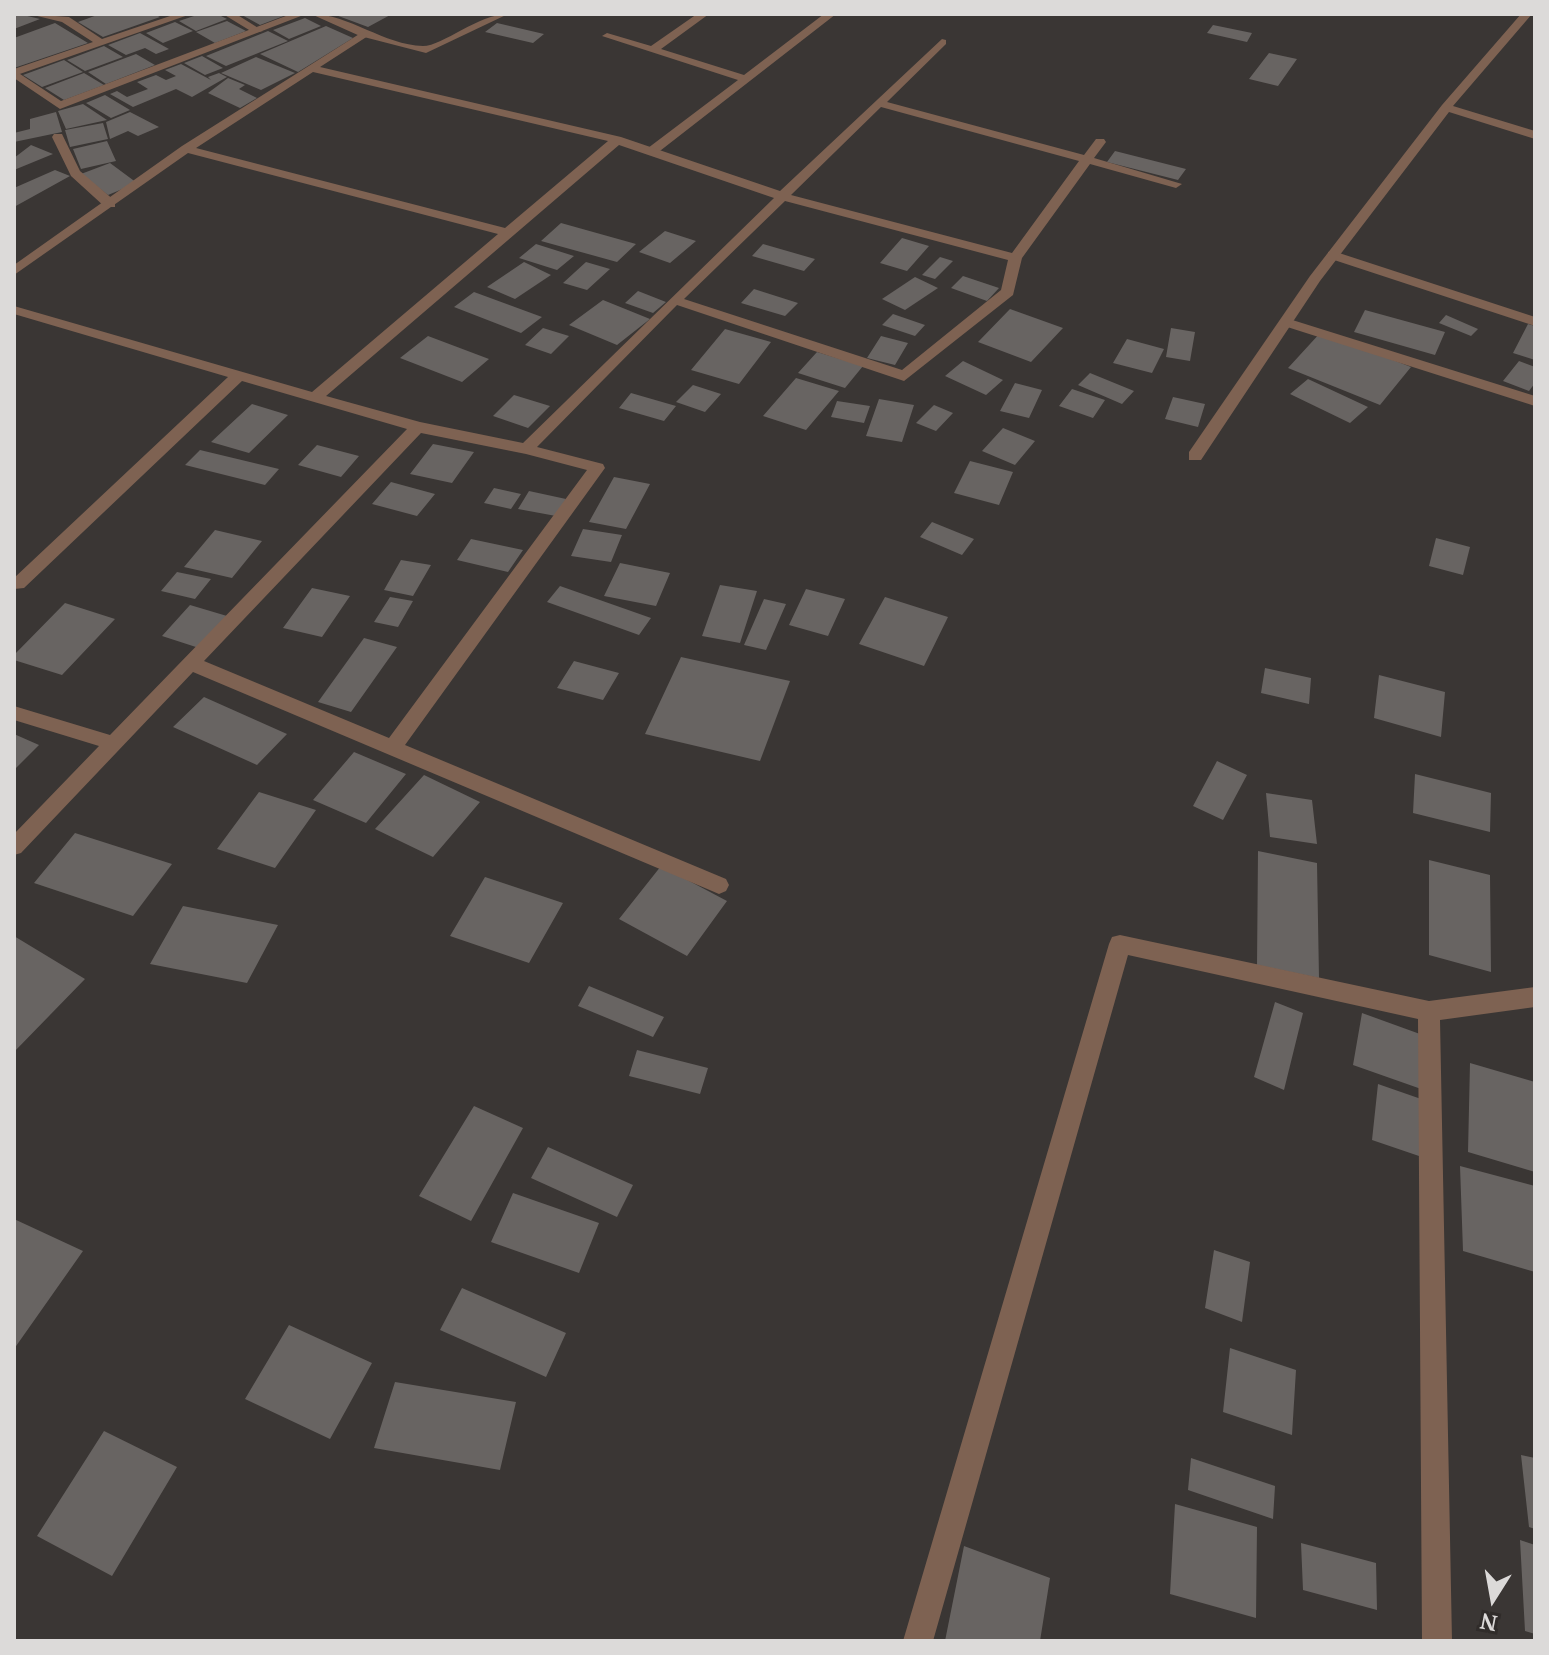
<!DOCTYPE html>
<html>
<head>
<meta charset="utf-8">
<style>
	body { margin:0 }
	#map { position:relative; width:1549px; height:1655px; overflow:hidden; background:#3a3634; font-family:"PT Serif",serif }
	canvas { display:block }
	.frame { position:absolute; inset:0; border:16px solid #dcdad9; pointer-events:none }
	.north { position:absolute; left:1453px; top:1559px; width:80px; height:80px; -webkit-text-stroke:6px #302c2a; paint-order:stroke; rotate:191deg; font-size:22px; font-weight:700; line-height:32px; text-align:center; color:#dcdad9 }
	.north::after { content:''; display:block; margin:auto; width:28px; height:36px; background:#dcdad9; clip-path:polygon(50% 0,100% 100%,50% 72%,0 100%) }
</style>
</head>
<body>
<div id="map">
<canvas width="1549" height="1655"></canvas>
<div class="frame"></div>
<div class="north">N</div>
</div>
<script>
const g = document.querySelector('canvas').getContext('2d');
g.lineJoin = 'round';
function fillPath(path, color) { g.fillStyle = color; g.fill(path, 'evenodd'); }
fillPath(new Path2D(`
	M14 14H19L40 19 14 29Z
	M100 14H154L160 17 103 37 78 22Z
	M200 14H217L227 19 196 31 179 21Z
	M246 14H289L260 25 242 15Z
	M333 14H392L368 27Z
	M305 18 321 26 289 39 273 30Z
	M227 21 246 31 215 43 196 32Z
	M175 22 193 31 163 43 146 33Z
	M55 23 88 43 14 68V38Z
	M497 23 544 34 533 43 485 32Z
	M1213 25 1252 33 1247 42 1207 33Z
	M326 26 353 38 298 72 260 54Z
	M268 31 288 41 226 66 206 56Z
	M140 33 169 49 156 54 145 48 126 55 108 45Z
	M104 46 123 57 85 71 67 60Z
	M1269 53 1297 59 1278 86 1249 79Z
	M136 54 155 65 106 84 88 72Z
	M202 56 223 68 205 75 184 63Z
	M256 57 295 73 261 90 221 73Z
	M64 60 83 72 42 87 23 75Z
	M181 64 211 80 208 77 219 73 227 77 192 97 176 89 133 107 110 94 117 91 127 97 148 89 137 82 156 75 166 80 176 76 165 70Z
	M84 73 104 85 64 100 45 88Z
	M228 78 245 85 239 89 257 98 240 108 208 93Z
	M105 95 130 110 111 118 86 103Z
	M83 104 107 120 66 129 58 111Z
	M56 112 62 132 14 142V133L30 129V119Z
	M130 112 159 127 138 136 128 131 110 139 106 122Z
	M103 123 108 139 70 147 65 130Z
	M107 141 116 161 81 169 73 149Z
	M31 145 53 154 14 170V158Z
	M1115 151 1186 169 1178 180 1107 162Z
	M110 163 137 183 108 195 81 174Z
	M55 170 70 176 14 207V188Z
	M561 223 636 244 617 262 541 241Z
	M665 231 696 241 670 263 639 252Z
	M902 238 929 246 907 271 880 263Z
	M536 244 574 256 557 270 519 258Z
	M763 244 815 259 804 271 752 256Z
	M940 257 953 261 935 279 922 275Z
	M524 262 551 275 515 299 487 287Z
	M586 262 610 269 587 290 563 283Z
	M963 276 999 288 987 301 951 288Z
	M915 277 938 288 905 310 882 299Z
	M754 289 798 303 785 316 741 303Z
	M638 291 666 302 653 313 625 303Z
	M474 292 542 317 521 333 454 307Z
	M603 300 650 319 617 345 569 325Z
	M1010 309 1063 328 1031 362 978 342Z
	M1365 310 1445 332 1435 355 1354 332Z
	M893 314 925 325 915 336 882 325Z
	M1446 315 1478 329 1471 336 1439 323Z
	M1528 324 1535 326V360L1513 353Z
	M543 328 569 336 551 354 525 345Z
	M1171 328 1195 332 1190 361 1166 357Z
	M725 329 771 342 739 384 691 370Z
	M1321 332 1411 367 1380 405 1288 368Z
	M428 336 489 359 462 382 400 358Z
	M881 336 908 343 895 365 867 358Z
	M1127 339 1164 349 1152 373 1113 363Z
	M817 352 863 366 845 388 798 373Z
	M963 361 1003 380 986 395 945 376Z
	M1519 361 1535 367V383L1529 391 1503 381Z
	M1090 373 1134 391 1122 404 1078 385Z
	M796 378 839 391 806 430 763 416Z
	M1308 379 1368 407 1350 423 1290 394Z
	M1015 383 1042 390 1029 418 1000 411Z
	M693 385 721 394 705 412 676 402Z
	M1072 389 1105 400 1093 418 1059 406Z
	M631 393 676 406 664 421 619 408Z
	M514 395 550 406 528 428 493 416Z
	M1173 397 1205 404 1198 427 1165 419Z
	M879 399 914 405 902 442 866 436Z
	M837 401 870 406 864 423 831 417Z
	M252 404 288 415 249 453 211 442Z
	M934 405 953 413 936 431 916 423Z
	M1003 428 1035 441 1015 465 982 451Z
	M433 444 474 452 452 483 410 474Z
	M317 445 359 456 341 477 298 465Z
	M200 450 279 469 265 485 185 465Z
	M970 461 1013 472 999 505 954 493Z
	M614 477 650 484 626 529 589 522Z
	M391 482 435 494 417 516 372 504Z
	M494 488 521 494 511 509 484 503Z
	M529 491 566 499 556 516 518 509Z
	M932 522 974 539 962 555 920 537Z
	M583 529 622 535 611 562 571 556Z
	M215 530 262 541 232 578 184 567Z
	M1436 538 1470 547 1463 575 1429 566Z
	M471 539 523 550 508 572 457 560Z
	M401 560 431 565 413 596 384 590Z
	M620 563 670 573 656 606 604 596Z
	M177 572 211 579 195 599 161 591Z
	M720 585 757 591 740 643 702 636Z
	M560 586 651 618 639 635 547 602Z
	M312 588 350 596 322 637 283 628Z
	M806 589 845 599 828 636 789 625Z
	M390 597 413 601 398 627 374 622Z
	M885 597 948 617 924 666 859 644Z
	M764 599 786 604 766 650 744 645Z
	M65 603 115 619 62 675 14 660V655Z
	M190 605 227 616 199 648 162 636Z
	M364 638 397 647 351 712 318 702Z
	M681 657 790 681 760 761 645 734Z
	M574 661 619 673 603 700 557 688Z
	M1265 668 1311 678 1309 704 1261 693Z
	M1379 675 1445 692 1441 737 1374 718Z
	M204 697 287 734 257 765 173 727Z
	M14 734 39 745 14 770Z
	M354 752 406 774 366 823 313 800Z
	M1217 761 1247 775 1223 820 1193 806Z
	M1415 774 1491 793 1490 832 1413 813Z
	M424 775 480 802 433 857 375 829Z
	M259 792 316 810 275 868 217 849Z
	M1266 793 1312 800 1317 844 1270 837Z
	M75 833 172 864 133 916 34 883Z
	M1258 851 1317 863 1319 978 1257 965Z
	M1429 860 1490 875 1491 972 1429 955Z
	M661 866 727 901 687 956 619 919Z
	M485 877 563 903 529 963 450 936Z
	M183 906 278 925 247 983 150 964Z
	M14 936 85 979 14 1052Z
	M589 986 664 1017 653 1037 578 1006Z
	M1275 1002 1303 1013 1284 1090 1254 1077Z
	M1362 1013 1431 1038 1424 1090 1353 1065Z
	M637 1050 708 1068 700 1094 629 1076Z
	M1470 1063 1535 1082V1172L1468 1152Z
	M1378 1084 1424 1100 1419 1156 1372 1140Z
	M474 1106 523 1128 471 1221 419 1196Z
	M548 1147 633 1185 617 1217 531 1178Z
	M1460 1166 1535 1186V1272L1463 1251Z
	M513 1193 599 1223 579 1273 491 1242Z
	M14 1219 83 1251 14 1349Z
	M1214 1250 1250 1262 1242 1322 1205 1308Z
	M462 1288 566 1333 546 1377 440 1330Z
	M289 1325 372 1363 330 1439 245 1399Z
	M1230 1348 1296 1370 1292 1435 1223 1412Z
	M395 1382 516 1402 500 1470 374 1448Z
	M104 1431 177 1467 112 1576 37 1536Z
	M1521 1455 1535 1458V1529L1529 1527Z
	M1191 1458 1275 1486 1273 1519 1188 1490Z
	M1175 1504 1257 1527 1256 1618 1170 1594Z
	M1520 1540 1535 1545V1634L1525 1631Z
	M1301 1543 1376 1563 1377 1610 1303 1590Z
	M964 1546 1050 1578 1040 1641H945Z`), '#686462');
fillPath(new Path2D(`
	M291 14H306L60 109 14 78V70L61 101Z
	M311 14C349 14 384 45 423 46 443 46 478 14 508 14L426 53 360 36Z
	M697 14H709L661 49 744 75 824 14H836L656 154H648V148L738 80 602 36 607 33 651 46Z
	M54 134H62L80 171 115 201V207H105L71 176 52 137Z
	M1333 251 1535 317V326L1328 258V252Z
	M1286 318 1535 396V406L1281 325 1279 322Z`), '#7e6252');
fillPath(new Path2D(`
	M29 14 69 17 102 39 176 14H191L14 76V69L93 42 62 22Z
	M223 14H236L263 31 254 33Z
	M1521 14H1532L1453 106 1535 131V139L1449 112 1320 281 1201 460H1189V452L1310 276 1442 105Z
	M364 31 368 32V36L320 67 621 137 780 191 942 39 946 40V44L887 102 1084 155 1096 139H1104L1106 142 1094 158 1182 184 1176 188 1090 164 1022 258 1013 295 904 381 677 305 537 447 603 464 605 468 405 745 726 879 729 885 726 891 719 894 712 891 193 672 21 853 14 855V834L99 746 14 720V706L110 735 407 429 242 381 24 588 14 589V578L228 377 14 314V306L312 392 498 234 188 153 14 275V265L182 146ZM313 72 608 141 505 228 196 148ZM881 107 1079 161 1012 253 791 195ZM619 145 774 198 523 443 420 422 326 396ZM785 201 1008 260 1001 290 902 370 684 299ZM421 433 526 454 587 470 389 738 204 661Z
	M1120 935 1429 1001 1535 987V1007L1440 1020 1452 1641H1422L1418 1019 1128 955 933 1641H903L1109 944 1112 937Z`), '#7e6252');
</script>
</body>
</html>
